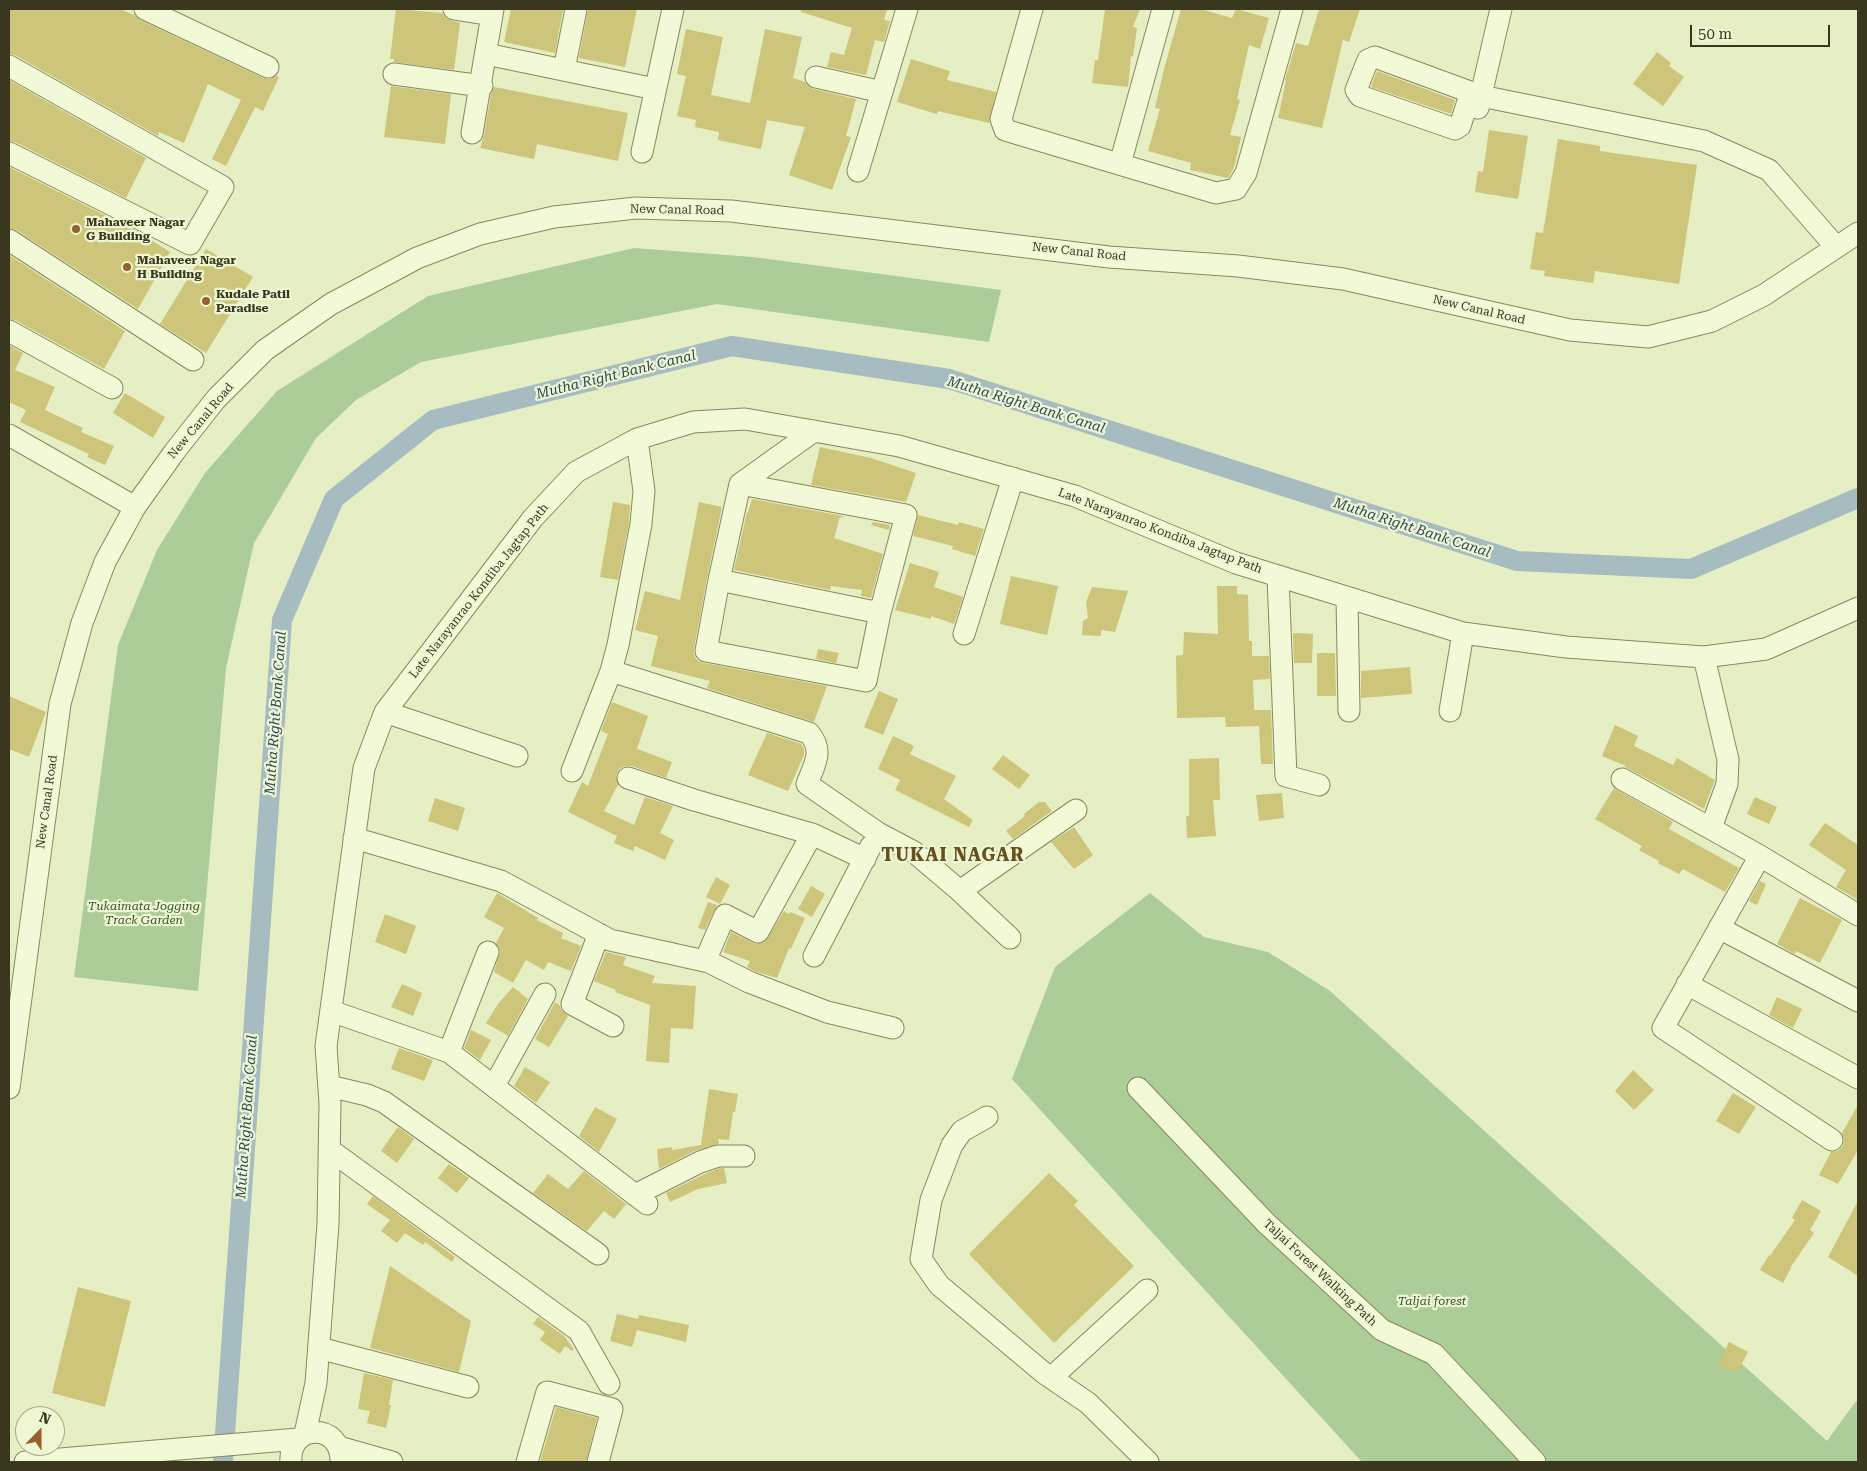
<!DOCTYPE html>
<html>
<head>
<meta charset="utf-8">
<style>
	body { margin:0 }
	#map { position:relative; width:1867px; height:1471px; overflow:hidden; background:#e6eec4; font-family:"Roboto Serif",serif }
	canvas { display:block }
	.frame { position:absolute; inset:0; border:10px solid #39381e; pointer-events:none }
	.north { position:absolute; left:15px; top:1406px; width:50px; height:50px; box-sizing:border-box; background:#eef6d3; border:1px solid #a6aa8b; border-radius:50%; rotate:22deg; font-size:14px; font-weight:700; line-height:20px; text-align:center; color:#39381e }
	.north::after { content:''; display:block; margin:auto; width:18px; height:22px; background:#98602a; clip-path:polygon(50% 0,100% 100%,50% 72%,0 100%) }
	.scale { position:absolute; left:1690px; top:25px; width:140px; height:22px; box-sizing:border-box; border:2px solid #39381e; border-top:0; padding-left:6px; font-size:15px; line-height:18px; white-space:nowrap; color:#39381e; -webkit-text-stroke:4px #eef6d3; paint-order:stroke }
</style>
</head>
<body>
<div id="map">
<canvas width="1867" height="1471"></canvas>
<div class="frame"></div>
<div class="north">N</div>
<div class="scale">50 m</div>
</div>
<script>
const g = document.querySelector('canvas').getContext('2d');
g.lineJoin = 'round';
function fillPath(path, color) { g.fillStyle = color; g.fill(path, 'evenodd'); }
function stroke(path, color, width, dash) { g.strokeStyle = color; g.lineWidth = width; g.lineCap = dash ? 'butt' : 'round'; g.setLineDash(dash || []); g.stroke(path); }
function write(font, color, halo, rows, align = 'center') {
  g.font = font + ' "Roboto Serif",serif'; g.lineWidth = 4.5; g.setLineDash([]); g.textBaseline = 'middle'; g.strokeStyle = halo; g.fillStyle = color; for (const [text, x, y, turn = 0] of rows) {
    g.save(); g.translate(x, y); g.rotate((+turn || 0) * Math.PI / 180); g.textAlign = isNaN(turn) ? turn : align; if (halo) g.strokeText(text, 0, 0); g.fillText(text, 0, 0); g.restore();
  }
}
fillPath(new Path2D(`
	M634 248 753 257 1001 290 989 342 717 304 421 362 356 400 316 438 254 543 226 668 198 991 74 977 118 645 157 550 205 473 277 391 428 296Z
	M1150 893 1204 937 1268 952 1330 991 1827 1441 1856 1401 1858 1402V1462H1362L1012 1079 1055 967Z`), '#accc98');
stroke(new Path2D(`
	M223 1462 282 620 334 499 433 420 732 346 949 379 1517 561 1691 569 1858 498`), '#a6bcc1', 20);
fillPath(new Path2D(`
	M9 9H120L134 15 140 20 263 78 269 79 276 76 279 77 263 111 255 107 226 166 212 159 241 100 208 84 184 143 159 132 158 136 15 55 9 54Z
	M396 9 442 13 447 19 460 23 454 70 394 62V59H390Z
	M511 9H563L555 53 504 42Z
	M588 9H637L625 67 579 58Z
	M801 9H887L884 20 890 21 884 42 875 40 866 75 827 67 831 52 844 55 852 28 801 12Z
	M1105 9H1140L1133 27 1137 28 1133 57 1131 56 1128 87 1092 83 1095 60H1098Z
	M1181 9H1200L1232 18 1236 9 1269 18 1260 49 1249 45 1237 99 1240 100 1230 135 1241 137 1234 168 1228 178 1190 170 1191 163 1148 151 1160 109 1155 108 1164 69Z
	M1319 9H1360L1349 42 1343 40 1322 128 1278 118 1286 81 1285 80 1296 43 1308 46Z
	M686 29 723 37 711 95 750 103 765 29 802 37 793 78 805 82 808 86 813 89 856 99 846 136 851 137 832 190 789 175 805 127 767 120 761 149 718 140 719 132 695 127 696 120 677 116 686 76 677 74Z
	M1657 52 1671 63 1669 66 1684 77 1663 106 1633 84Z
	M911 59 950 71 947 80 996 92 989 123 938 111 937 114 897 102Z
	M1377 71 1455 100 1451 114 1371 87Z
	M9 80 146 158 126 198 15 142 9 141Z
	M391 86 451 94 445 144 384 137Z
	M494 87 628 113 618 161 537 144 534 159 480 148 484 135 491 94Z
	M1489 130 1528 136 1518 199 1475 192 1478 171 1483 172Z
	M1558 139 1600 146V151L1697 165 1679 284 1595 271 1593 283 1544 276 1545 271 1530 269 1536 232 1543 233Z
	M9 167 140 233 170 252 138 309 16 230 9 228Z
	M206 249 253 277 206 353 160 324Z
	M9 255 125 331 104 369 15 320 9 319Z
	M9 345 23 353 15 370 55 387 45 410 83 428 81 432 114 446 105 465 87 457 89 454 20 422 26 410 9 402Z
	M125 393 165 417 153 438 113 413Z
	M820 447 871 458 916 473 906 502 811 485Z
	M752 499 843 516V518L840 517 834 538 883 554 871 598 861 596 862 590 831 586 830 590 734 570 747 512H748Z
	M613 502 630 505 629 522 618 580 600 577Z
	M699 502 722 507 707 578 694 649V656L698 661 704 663 827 686 814 722 707 688 710 681 651 666 658 636 635 630 645 591 680 600Z
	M918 515 958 525 959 522 984 529 975 556 952 549 953 546 913 536Z
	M873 522 890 525 889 530 871 525Z
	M910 563 939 572 934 587 963 597 954 624 931 616V619L895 610Z
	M1011 576 1058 586 1047 635 1000 624Z
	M1217 586H1237V594L1248 595 1249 641H1252V656H1269L1270 679 1253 680 1254 707V710H1271L1273 764H1261L1259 726 1226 727 1225 717 1177 718 1176 656 1183 655 1184 632 1218 634Z
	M1092 587 1128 591 1115 632 1102 630 1100 636 1082 635 1083 621 1088 618 1086 602Z
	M1293 633 1313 634 1312 663H1294Z
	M818 649 839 653 836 663 816 659Z
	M1317 653H1335L1336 696H1317Z
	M1410 667 1412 694 1361 698V671Z
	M879 691 898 699 883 735 864 727Z
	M9 696 46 712 29 757 9 749Z
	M612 702 648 716 637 749 672 762 666 778 632 766H626L620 768 616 775 618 785 604 811 634 825 645 797 673 806 660 833 674 840 665 860 635 846 633 851 614 843 617 836 568 812 582 782 588 786 608 734 601 731Z
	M1615 725 1638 736 1634 746 1673 765 1677 758 1715 780 1704 809 1625 767 1626 766 1602 756Z
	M767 733 801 744 804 749V755L788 791 748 775Z
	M893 736 914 746 910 754 956 776 944 799 973 820 969 827 895 790 900 780 878 769Z
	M1003 755 1030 775 1019 789 992 769Z
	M1219 758 1220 800H1213L1216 836 1187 838 1186 816H1189V759Z
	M1614 788 1673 822 1669 829 1739 868 1725 892 1683 869 1679 874 1658 863 1659 861 1639 850 1642 846 1595 819Z
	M1282 793 1284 818 1259 821 1256 795Z
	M1755 797 1777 807 1769 824 1747 814Z
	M435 798 465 808 458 831 428 821Z
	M1039 802H1045L1052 811 1013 839 1006 831 1025 816 1024 814Z
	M1825 823 1858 845V900L1836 887 1846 870 1809 845Z
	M1074 827 1093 855 1074 869 1051 842Z
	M716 877 730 885 720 904 706 897Z
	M1760 881 1766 884 1757 905 1749 901Z
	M811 886 825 894 812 917 798 909Z
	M497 893 538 918 537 920 563 933 561 938 581 946 571 971 548 962 544 970 526 960 513 983 494 972 500 951 496 943 504 928 484 917Z
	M1800 898 1842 920 1820 963 1796 951 1795 954 1777 944Z
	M708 902 717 905 705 930 698 928Z
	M784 911 789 914 790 912 805 918 791 949 789 948 777 978 754 971 747 967 750 961 723 952 731 932 753 943 759 944 765 942Z
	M385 914 416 926 406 954 375 942Z
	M606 952 626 957 623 965 655 976 652 983 696 986 693 1029 671 1028 669 1063 646 1061 650 1005 615 992 616 990 594 981Z
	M402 984 422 993 413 1016 391 1007Z
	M513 987 528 999 508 1036 486 1023 498 1004Z
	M1777 997 1802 1009 1793 1028 1769 1015Z
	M555 1002 560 1006 562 1011 568 1016 549 1047 535 1039Z
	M471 1030 491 1040 480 1060 464 1048Z
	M399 1048 433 1060 424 1081 391 1069Z
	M525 1067 550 1082 536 1103 514 1086Z
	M1633 1070 1654 1090 1634 1110 1615 1091Z
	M709 1089 738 1094 735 1112H733L729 1140 718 1139 719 1144 694 1151 659 1169 657 1149 672 1147V1150L701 1145Z
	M1733 1093 1756 1107 1739 1134 1716 1121Z
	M1858 1105V1150L1838 1184 1819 1175 1831 1152 1838 1151 1843 1146 1844 1140 1842 1133Z
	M595 1107 617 1119 599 1152 579 1136Z
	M398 1127 414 1139 397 1163 381 1151Z
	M449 1164 469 1178 457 1193 438 1178Z
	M720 1168H724L727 1183 698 1189 670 1202 666 1193 705 1174Z
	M584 1171 626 1204 614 1219 604 1211 587 1231 533 1193 548 1174 568 1189Z
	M1049 1173 1078 1201 1074 1205 1134 1266 1054 1343 969 1254Z
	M373 1196 455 1257 452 1262 425 1242 423 1245 405 1233 397 1243 381 1231 390 1220 367 1204Z
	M1802 1200 1821 1211 1810 1230 1814 1233 1790 1268H1791L1783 1283 1760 1270 1769 1255 1770 1256 1795 1220 1792 1218Z
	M1858 1201V1276L1828 1257Z
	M390 1266 471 1321 459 1372 370 1348Z
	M78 1287 131 1301 105 1407 52 1393Z
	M617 1314 638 1319 639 1315 689 1325 686 1342 637 1330 632 1347 610 1341Z
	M538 1317 564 1336 574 1349 572 1351 565 1346 560 1354 540 1340 545 1332 533 1324Z
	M1729 1342 1748 1352 1737 1373 1718 1364Z
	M364 1373 393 1380 389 1405H391L386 1428 367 1423 370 1411 358 1409Z
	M556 1407 597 1418 586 1462H540Z`), '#ccc57a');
const minor = new Path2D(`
	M145 9 268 67
	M454 9 492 15
	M1032 9 1001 119 1005 130 1216 193 1236 189 1246 173 1292 9
	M486 54 655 89
	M9 66 223 187 190 244 9 153
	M564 70 576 9
	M394 74 482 86
	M816 77 882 92
	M1471 92 1460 126 1455 129 1360 96 1356 90 1368 60 1375 57 1481 96 1704 141 1769 170 1836 247
	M1478 108 1501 9
	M472 133 493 9
	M642 152 673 9
	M1120 164 1163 9
	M858 171 907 9
	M9 240 193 360
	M9 331 112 388
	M9 435 135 507
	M637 439 644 491 641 524 618 645 611 671 809 733C824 751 815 763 807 784L878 833 914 852 960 891 1010 938
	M740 484 906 515 880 613 866 681 706 651 719 580 740 484 814 431
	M1278 577 1286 776 1319 785
	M719 580 880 613
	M1347 598 1349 711
	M964 634 1013 478
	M1704 657 1728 760 1727 784 1711 828
	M1450 711 1463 633
	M385 712 517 756
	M572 771 611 671
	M628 778 694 800 812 834 865 859
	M1622 779 1760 856 1858 915
	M354 838 501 881 610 940 709 962 749 982 827 1012 893 1028
	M1760 856 1663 1028 1832 1140
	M960 891 1076 810
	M1719 928 1858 1001
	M599 934 572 1004 613 1026
	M814 956 871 846
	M705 961 725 915 758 932 812 834
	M1687 984 1858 1078
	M331 1011 449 1052 647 1204
	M449 1052 488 952
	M329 1086 367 1095 384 1102 598 1254
	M494 1086 545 994
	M9 1088 60 704 82 623 105 562 135 507 175 451 216 399 265 350 331 304 417 258 480 234 554 217 636 208 731 211 1109 257 1238 266 1343 279 1570 330 1648 337 1712 321 1764 295 1858 233
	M1138 1088 1266 1223 1382 1330 1434 1354 1535 1462
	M987 1117 962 1131 952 1145 931 1200 921 1259 939 1285 1044 1373 1088 1403 1148 1462
	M330 1150 579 1331 609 1384
	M635 1195 700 1162 718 1156H744
	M319 1348 468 1387
	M1051 1378 1147 1290
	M305 1434 316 1383 328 1224 330 1103 326 1046 364 768 385 712 533 518 576 472 637 439 693 422 745 419 899 446 1075 496 1236 563 1463 633 1566 647 1704 657 1766 649 1858 608
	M339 1447 392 1462
	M25 1462 298 1439
	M291 1462C288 1423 342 1422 341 1462
	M527 1462 547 1392 612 1409 598 1462`);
stroke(minor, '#87895a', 23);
stroke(minor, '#f2f9d7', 21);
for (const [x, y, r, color] of [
	[76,229,5,"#98602a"],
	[127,267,5,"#98602a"],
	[206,301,5,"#98602a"]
]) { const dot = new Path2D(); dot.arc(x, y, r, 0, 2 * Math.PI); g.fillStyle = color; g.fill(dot); stroke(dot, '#eef6d3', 2); }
write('12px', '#39381e', '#eef6d3', [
	["New Canal Road",677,210,1],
	["New Canal Road",1079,252,6],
	["New Canal Road",1479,310,13],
	["New Canal Road",201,421,-50],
	["Late Narayanrao Kondiba Jagtap Path",1160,531,21],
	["Late Narayanrao Kondiba Jagtap Path",479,591,-52],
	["New Canal Road",47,802,-82],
	["Taljai Forest Walking Path",1320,1273,43]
]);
write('bold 12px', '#39381e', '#eef6d3', [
	["Mahaveer Nagar",86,222],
	["G Building",86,236],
	["Mahaveer Nagar",137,260],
	["H Building",137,274],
	["Kudale Patil",216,294],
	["Paradise",216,308]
], 'left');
write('italic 12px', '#315525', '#eef6d3', [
	["Tukaimata Jogging",144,906],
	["Track Garden",144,920],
	["Taljai forest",1432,1301]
]);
write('italic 14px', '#2d4658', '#eef6d3', [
	["Mutha Right Bank Canal",616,375,-14],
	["Mutha Right Bank Canal",1026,405,17],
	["Mutha Right Bank Canal",1412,528,18],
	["Mutha Right Bank Canal",276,713,-86],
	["Mutha Right Bank Canal",247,1117,-86]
]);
g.letterSpacing = '1px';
write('bold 18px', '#65511e', '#eef6d3', [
	["TUKAI NAGAR",953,856]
]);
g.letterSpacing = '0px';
</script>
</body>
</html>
